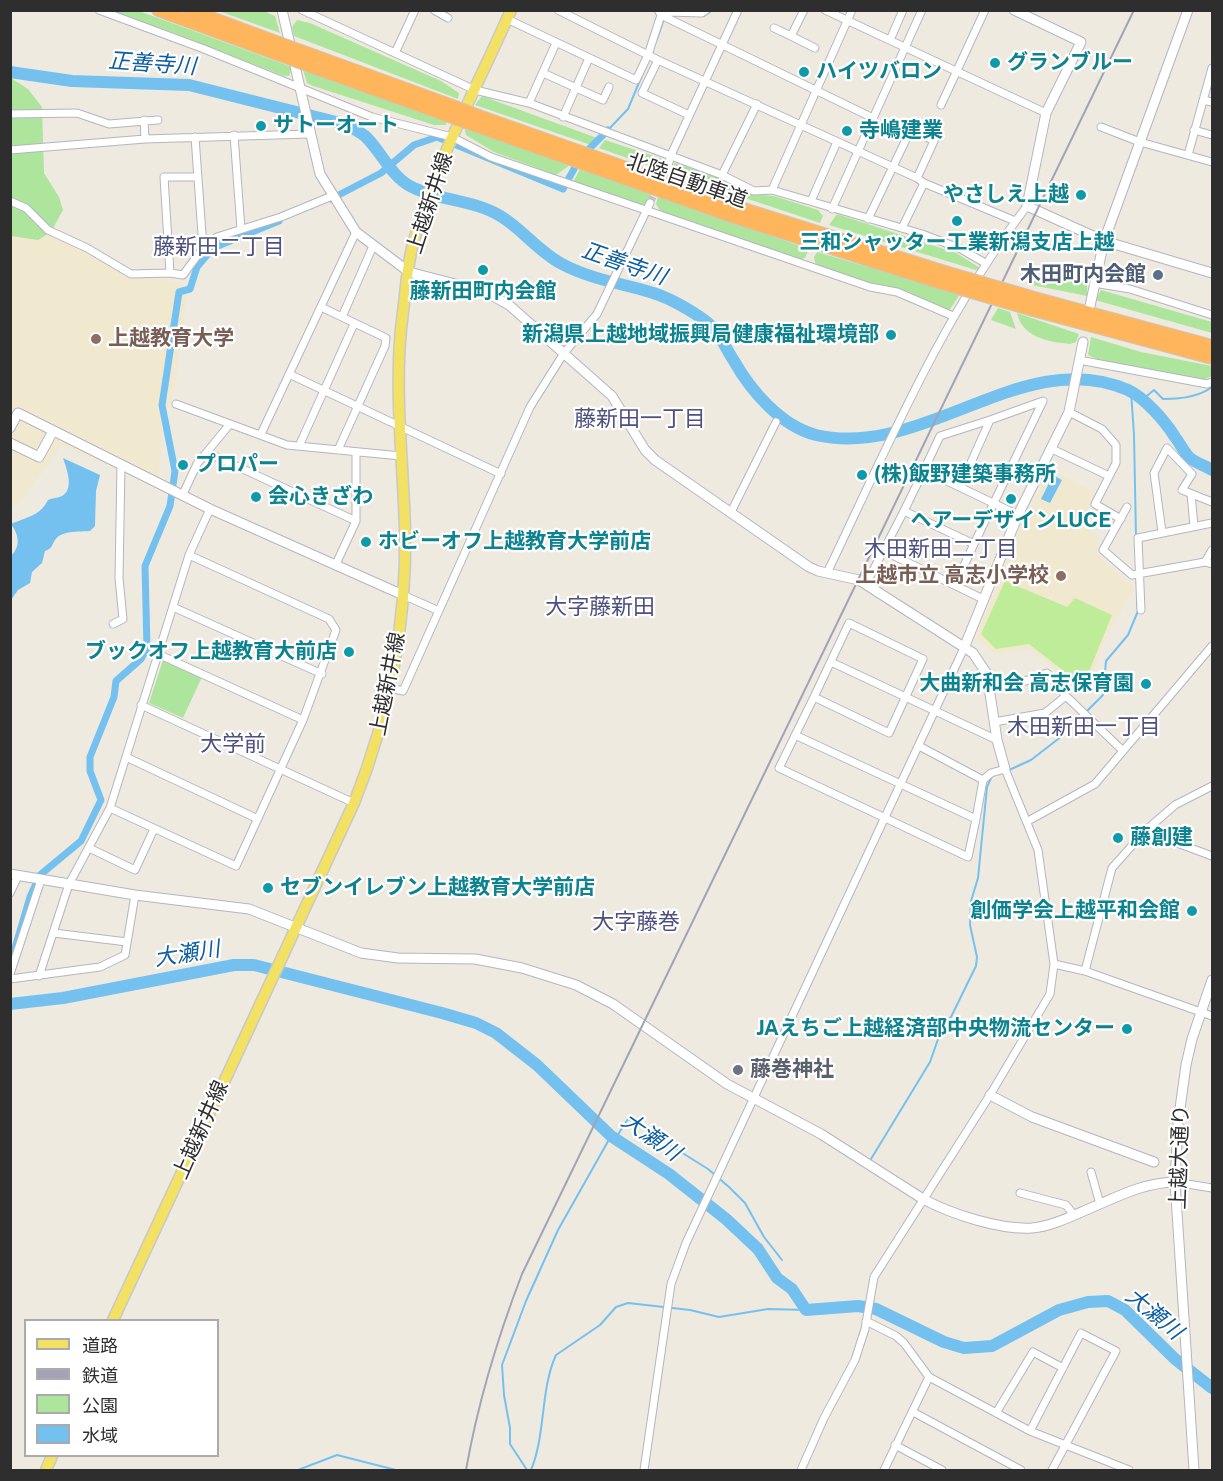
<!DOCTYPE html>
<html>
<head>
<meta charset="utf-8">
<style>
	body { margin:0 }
	#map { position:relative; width:1223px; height:1481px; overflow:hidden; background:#efeae0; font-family:"Public Sans","Noto Sans JP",sans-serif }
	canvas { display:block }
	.frame { position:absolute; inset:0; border:12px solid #2e2e2e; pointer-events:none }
	.legend { position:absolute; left:24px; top:1319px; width:195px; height:138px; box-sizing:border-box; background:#fff; border:2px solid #ababab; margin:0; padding:8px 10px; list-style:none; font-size:18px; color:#2e2e2e }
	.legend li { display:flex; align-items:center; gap:12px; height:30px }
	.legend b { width:30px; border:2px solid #ababab }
</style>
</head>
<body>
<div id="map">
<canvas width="1223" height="1481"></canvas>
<div class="frame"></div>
<ul class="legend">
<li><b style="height:8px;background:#f2e162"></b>道路</li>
<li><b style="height:8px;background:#a3a3b8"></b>鉄道</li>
<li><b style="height:16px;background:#ade59d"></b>公園</li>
<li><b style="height:16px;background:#74c1f0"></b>水域</li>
</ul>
</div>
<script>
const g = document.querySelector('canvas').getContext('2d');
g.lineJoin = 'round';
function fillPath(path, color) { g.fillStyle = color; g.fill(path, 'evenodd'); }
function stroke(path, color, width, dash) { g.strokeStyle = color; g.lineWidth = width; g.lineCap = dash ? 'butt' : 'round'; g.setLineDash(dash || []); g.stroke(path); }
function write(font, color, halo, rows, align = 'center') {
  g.font = font + ' "Public Sans","Noto Sans JP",sans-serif'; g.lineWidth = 4.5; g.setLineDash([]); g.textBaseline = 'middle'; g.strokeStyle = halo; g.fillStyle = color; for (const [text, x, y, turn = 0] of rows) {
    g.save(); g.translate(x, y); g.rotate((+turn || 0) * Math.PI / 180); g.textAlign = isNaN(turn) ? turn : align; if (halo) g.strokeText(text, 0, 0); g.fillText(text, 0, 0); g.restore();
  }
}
fillPath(new Path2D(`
	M11 205 94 247 132 270 179 283 187 291 175 387 163 421 158 488 62 445 24 498 11 508Z
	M1050 469 1096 493 1080 525 1098 535 1097 554 1134 588 1101 647 1092 679 1083 691 1029 649 994 654 976 637 1014 543Z`), '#f0e9d0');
fillPath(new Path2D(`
	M105 11H139L292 67 289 76H284L169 31Z
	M219 11H264L275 16 280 33Z
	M297 20 310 23 441 81 459 93 458 99 294 36 292 27Z
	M303 70 447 121 446 125H434L313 86 307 83Z
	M11 78 28 89 42 107 44 173 59 197 63 210 51 232 38 240 11 236Z
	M482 96 597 138 591 145 475 105Z
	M464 127 570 165 556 175 494 152 466 135Z
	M605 140 660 158 664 163 661 170 599 148Z
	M676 163 725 180 753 194 774 196 818 210 823 216 820 223 670 173 672 165Z
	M580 169 651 194 648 201 640 208 572 184Z
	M658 197 809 249 805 258 797 260 662 214 656 204Z
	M837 214 956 253 980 268 976 270 829 225Z
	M817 252 960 294 949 311 909 292 864 282 816 266 814 257Z
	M1049 273 1087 282V296L1027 284 1034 277 1043 279Z
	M1101 290 1212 322V333L1095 300Z
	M998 308 1010 312 1016 329 991 320Z
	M1017 313 1079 334 1076 342 1070 344C1048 342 1022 337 1017 313Z
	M1091 337 1141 352 1212 366V376L1203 380 1104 362 1088 355Z
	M163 660 202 677 183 718 149 703Z`), '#ade59d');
fillPath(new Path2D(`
	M1005 581 1067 607 1075 598 1112 615 1083 686 1029 644 996 649 981 634Z`), '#bfec99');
fillPath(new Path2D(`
	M63 458 100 475 96 491 95 526 90 531C79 532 62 530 55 540 51 546 53 548 45 551L42 563 32 572 30 583 18 590 11 600V556C21 546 19 535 11 524 26 517 39 517 48 500 52 498 58 498 62 496 75 489 66 467 63 458Z
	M1053 475 1062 480 1050 503 1041 499Z`), '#74c1f0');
stroke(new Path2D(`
	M704 16 713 10
	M657 39 664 19
	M608 130 628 109 648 61
	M1131 391 1134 435 1136 537
	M1142 400 1154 390 1163 399C1180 399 1199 397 1212 387
	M1009 770 1031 760 1062 736 1103 695 1106 661 1128 635 1138 611 1137 602
	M615 1139 628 1119 708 1169 729 1187 745 1203 764 1237 782 1260
	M871 1159 930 1062 943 1025 951 1017 976 966 977 957 970 925 971 901 978 878 987 787 992 776
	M298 1470 337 1455 396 1470
	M527 1470 510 1444V1428L504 1395 502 1365 526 1301 558 1230 611 1136
	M531 1470C546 1434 540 1390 556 1355L600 1325 616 1307 628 1303 690 1310 719 1317 768 1309 806 1310`), '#74c1f0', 2);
stroke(new Path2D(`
	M331 199 381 173 414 145 437 137 563 189 580 158 608 130
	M12 958 30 897 40 875 81 841 101 800 90 771V757L114 697 116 681 141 659 147 648 145 566 170 506 175 471 162 405 179 292 190 289 197 267 213 248 279 221`), '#74c1f0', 7);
stroke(new Path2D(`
	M10 72 72 81 189 85 348 125C354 129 360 132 365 136 381 151 391 176 410 186 438 201 474 199 502 217 524 231 539 252 562 264 590 279 620 283 650 292 668 297 685 307 700 317 718 328 723 344 734 361 751 391 781 426 816 435 924 460 1023 344 1128 390 1145 398 1165 421 1175 437 1180 443 1184 453 1190 458 1196 463 1206 466 1212 470
	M10 1004 63 998 234 965H254L442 1013 476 1023 496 1033 537 1065 611 1136 669 1174 726 1219 758 1249 777 1278 792 1289 806 1310 858 1306 876 1309 944 1342 964 1348 992 1346 1059 1310 1088 1302 1108 1301 1125 1310 1175 1359 1212 1388`), '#74c1f0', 12);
stroke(new Path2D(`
	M650 203 667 169`), '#c8c4bc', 7, [7, 3.5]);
const street = new Path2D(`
	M99 10 204 49 372 117 452 137 491 157 870 287 897 292 953 316
	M302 10 475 90 529 103 722 175 754 191 772 190 922 234 961 249 985 263
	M434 10 448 18
	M558 10 658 60 917 178 924 183 1015 221
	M658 10 661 15 873 118
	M804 10 791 36 815 48
	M825 10 1046 113
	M661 15 667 12 702 13 706 10
	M507 19 636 80 648 55 661 15
	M774 28 791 36
	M890 40 903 10
	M395 53 415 10
	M658 60 642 93 689 115
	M543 73 603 100 609 87
	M1203 100 1212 102
	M529 103 556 43
	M941 105 985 10
	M10 114 77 113 109 124 158 120
	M563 117 589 58
	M144 120 145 139
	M1101 127 1140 142 1212 162
	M1194 130 1212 135
	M234 135 241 229
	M195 137 203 248
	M10 150 145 139 309 134
	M1188 155 1212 68
	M667 169 671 155 738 10
	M722 175 757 104
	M772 190 852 10
	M10 201 26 208 48 230 87 248 131 274 170 273 183 275 203 248 217 237 281 217 332 196
	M811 201 837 142
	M832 209 922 10
	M868 219 911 129 934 141 917 178
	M902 228 924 183
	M170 273 164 177H198
	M1094 283 1130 289 1212 315
	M321 307 386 338 385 346 338 450
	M342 317 373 246
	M1079 360 1207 384 1212 382
	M289 374 501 474
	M176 404 287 445 401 456
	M1069 412 1102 429 1116 445V463L1095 504 1121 519
	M261 434 356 232
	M299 446 354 324
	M1052 449 1109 476
	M208 453 356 521
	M924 470 904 511 974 544 1043 401 990 420
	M960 487 990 420 940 436 924 470 1018 515
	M183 494 197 464 230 424
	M1191 494 1194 526
	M1127 507 1103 550 1132 575 1205 562 1212 564
	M731 512 776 422
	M1162 532 1154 473 1167 448 1192 474 1182 490 1212 502
	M884 551 983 599
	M1205 562 1212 550
	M336 564 356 521V453
	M827 573C887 448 942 317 1027 206
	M866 584 904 511
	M955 585 974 544
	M403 595 439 611
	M173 607 322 674
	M1141 610 1138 538 1212 523
	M849 623 923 659 889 733 814 697Z
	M113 624 123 619 119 578 121 465
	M158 654 303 720
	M831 662 997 740
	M989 687 1020 683 1047 673 1066 696 1123 751
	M390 688 403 691 530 407 564 353 597 314 650 203
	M814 697 779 768 968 857 976 819
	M141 705 354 803
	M994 722 1045 713 1066 696
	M795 735 976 819 983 780
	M126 757 258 819
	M110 808 236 866 303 720 336 630 329 619 189 555
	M1028 821 1095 784 1212 646
	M1145 831 1212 856
	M89 848 135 870 154 829
	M10 893 18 876
	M54 933 127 942
	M1054 964 1085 971 1212 1016
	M1085 971 1112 868 1145 831 1175 805 1212 786
	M10 974 41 880
	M39 976 69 884 110 808 189 555 210 509
	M10 979 100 967 125 955 135 895
	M1091 1172 1100 1204
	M1175 1182 1212 1188
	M1020 1193 1066 1205 1074 1215
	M866 1321 896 1336 904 1343 929 1377 1030 1431 1129 1470
	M913 1412 1021 1470
	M996 1413 1033 1352 1063 1368
	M1030 1431 1081 1333 1116 1351 1052 1470
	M895 1445 942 1470
	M644 1470 671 1284 686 1243 964 648
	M801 1470 824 1418 855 1360 865 1329 874 1277 990 1095 1050 994 1054 964 1038 850 1005 769 991 773 983 780 919 746
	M884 1470 929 1377`);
const secondary = new Path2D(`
	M282 10 320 174 356 232 409 272 486 292 509 305 612 396 645 450 655 460 809 567 818 571 859 580 973 653 987 674 997 740 1005 769
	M1014 10 1081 42 1046 113 1027 206 1104 241 1212 273
	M1090 306 1104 241 1188 10
	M10 428 18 413 210 509 403 595
	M10 443 39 457 53 431
	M964 648 1018 515 1069 412 1083 342
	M10 874 135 895 249 909 361 953 398 958 475 959 522 968 576 985 613 1004 727 1084 821 1134 923 1199C951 1214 1000 1230 1032 1228 1053 1226 1074 1215 1093 1207 1121 1195 1144 1183 1175 1182
	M990 1095 1032 1117 1154 1162
	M1194 1470 1175 1182 1178 1123 1186 1065 1192 1039 1212 980`);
const primary = new Path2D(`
	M113 1320 354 803C389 716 407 624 405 529 403 457 393 383 403 312 406 290 407 266 413 244 435 162 477 88 511 10
	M46 1470 52 1456`);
const highway = new Path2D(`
	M158 10 280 55
	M190 10 279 43
	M315 56 450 105
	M318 69 446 115
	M479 116 737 207 945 272
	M474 125 734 217 941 283
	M1038 299 1212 346
	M1033 310 1212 358`);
stroke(street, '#b4b5c1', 9);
stroke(secondary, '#b4b5c1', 11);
stroke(primary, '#c9c9c9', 13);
stroke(highway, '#c9c9c9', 14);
stroke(street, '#fff', 7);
stroke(secondary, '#fff', 9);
stroke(primary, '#f2e162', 10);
stroke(highway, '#ffb55b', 12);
stroke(new Path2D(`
	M466 1470C478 1402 497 1339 522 1274L1134 10`), '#a3a3b8', 2);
const highwayBridge = new Path2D(`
	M279 43 315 56
	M280 55 318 69
	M450 105 479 116
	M446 115 474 125
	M945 272 1038 299
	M941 283 1033 310`);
stroke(highwayBridge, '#c9c9c9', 14, []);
stroke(highwayBridge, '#ffb55b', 12);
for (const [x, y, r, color] of [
	[995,63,6,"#0f9aa8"],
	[804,72,6,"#0f9aa8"],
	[261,126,6,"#0f9aa8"],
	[847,131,6,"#0f9aa8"],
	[1081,195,6,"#0f9aa8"],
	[957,221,6,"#0f9aa8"],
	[483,270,6,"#0f9aa8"],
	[1158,275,6,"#5c6f8a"],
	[891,335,6,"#0f9aa8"],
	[96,339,6,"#8d6e63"],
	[183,465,6,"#0f9aa8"],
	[862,475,6,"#0f9aa8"],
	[256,497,6,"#0f9aa8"],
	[1011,499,6,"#0f9aa8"],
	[366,542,6,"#0f9aa8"],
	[1061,576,6,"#8d6e63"],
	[349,652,6,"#0f9aa8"],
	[1146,684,6,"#0f9aa8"],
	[1118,838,6,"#0f9aa8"],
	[268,888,6,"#0f9aa8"],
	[1192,911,6,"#0f9aa8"],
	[1127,1029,6,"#0f9aa8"],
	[738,1070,6,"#6b7280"]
]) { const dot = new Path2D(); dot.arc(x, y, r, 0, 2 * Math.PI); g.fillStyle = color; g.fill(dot); stroke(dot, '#fff', 2); }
write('bold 21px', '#0d838f', '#fff', [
	["グランブルー",1007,63],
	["ハイツバロン",816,72],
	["サトーオート",273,126],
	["寺嶋建業",859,131],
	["やさしえ上越",1069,195,"right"],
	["三和シャッター工業新潟支店上越",957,243,"center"],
	["藤新田町内会館",483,292,"center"],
	["新潟県上越地域振興局健康福祉環境部",879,335,"right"],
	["プロパー",195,465],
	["(株)飯野建築事務所",874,475],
	["会心きざわ",268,497],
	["ヘアーデザインLUCE",1011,521,"center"],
	["ホビーオフ上越教育大学前店",378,542],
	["ブックオフ上越教育大前店",337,652,"right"],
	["大曲新和会 高志保育園",1134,684,"right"],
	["藤創建",1130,838],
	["セブンイレブン上越教育大学前店",280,888],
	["創価学会上越平和会館",1180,911,"right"],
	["JAえちご上越経済部中央物流センター",1115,1029,"right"]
], 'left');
write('21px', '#2e2e2e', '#fff', [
	["北陸自動車道",687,181,19],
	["上越新井線",430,203,-72],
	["上越新井線",388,684,-79],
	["上越新井線",201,1130,-66],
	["上越大通り",1180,1157,-88]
]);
write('bold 21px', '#4e5e75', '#fff', [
	["木田町内会館",1146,275]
], 'right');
write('bold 21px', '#785e54', '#fff', [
	["上越教育大学",108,339],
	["上越市立 高志小学校",1049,576,"right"]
], 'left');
write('bold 21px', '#5b616d', '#fff', [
	["藤巻神社",750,1070]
], 'left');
write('italic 22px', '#0d5ea3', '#fff', [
	["正善寺川",152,64,4],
	["正善寺川",624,264,19],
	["大瀬川",187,954,-9],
	["大瀬川",651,1137,35],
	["大瀬川",1154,1314,40]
]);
write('22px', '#4d5080', '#fff', [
	["藤新田二丁目",219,247],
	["藤新田一丁目",640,419],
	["木田新田二丁目",941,549],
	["大字藤新田",600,607],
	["木田新田一丁目",1084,727],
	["大学前",233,744],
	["大字藤巻",636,922]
]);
</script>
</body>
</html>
